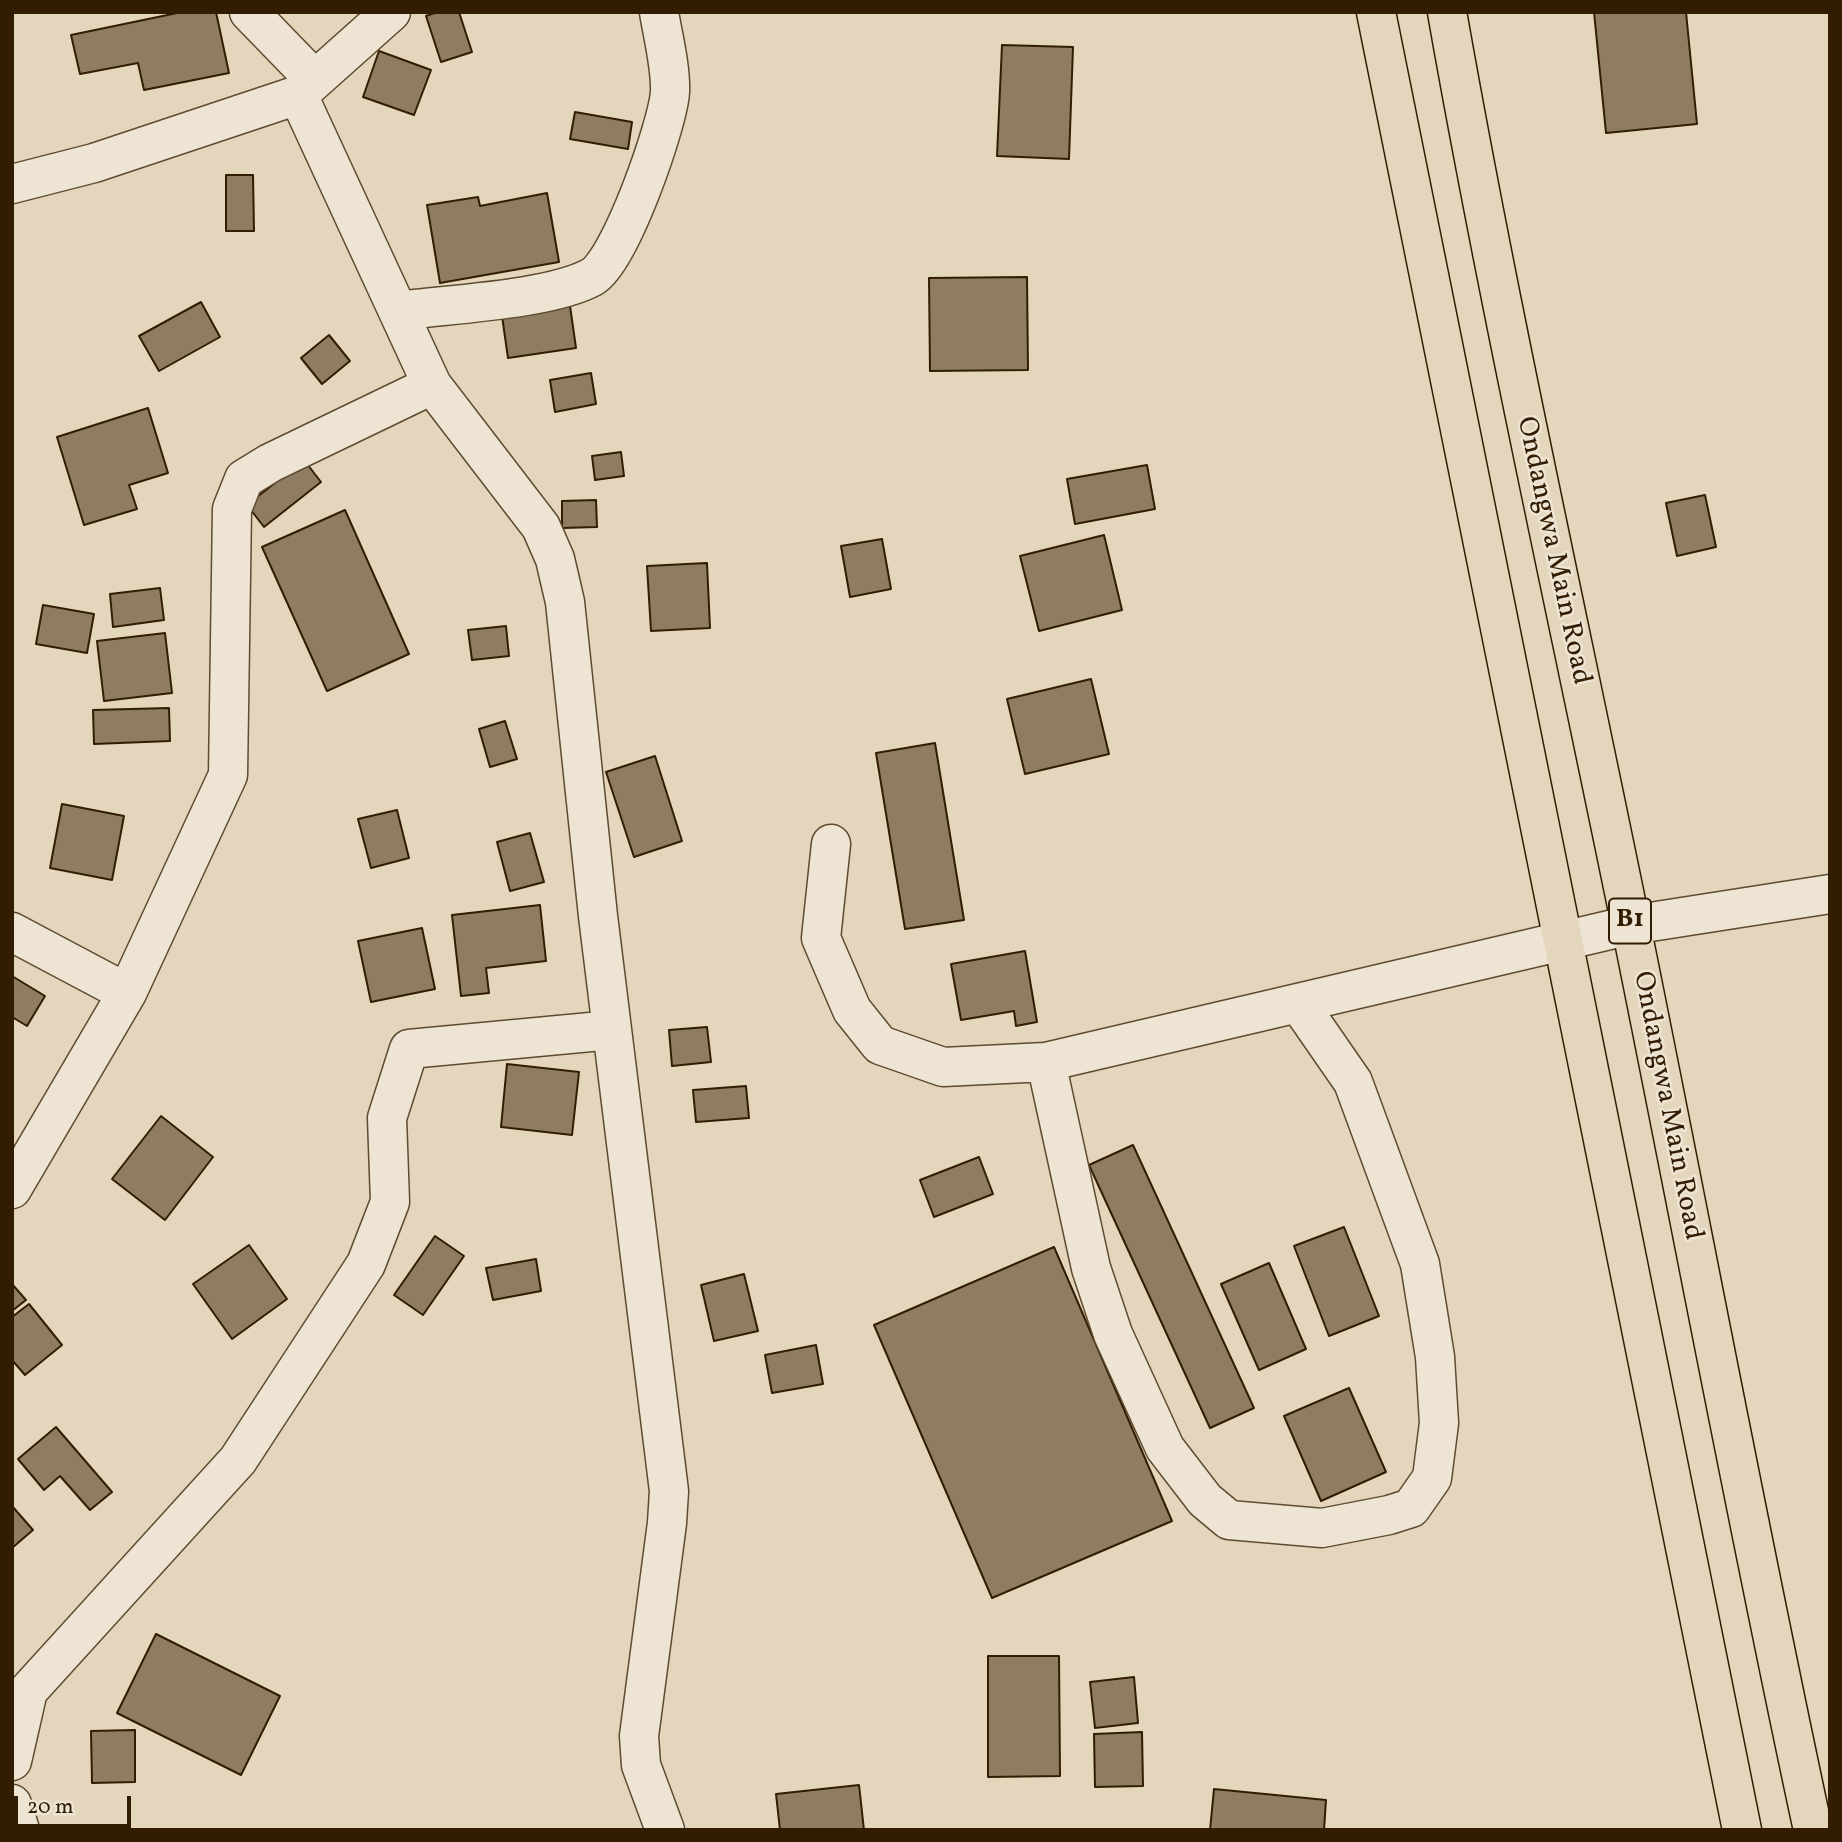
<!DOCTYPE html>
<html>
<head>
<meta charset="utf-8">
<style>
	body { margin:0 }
	#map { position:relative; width:1842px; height:1842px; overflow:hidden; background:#e3d6bc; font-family:Vollkorn,serif }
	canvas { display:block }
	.frame { position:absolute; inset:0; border:14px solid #321d02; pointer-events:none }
	.scale { position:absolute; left:14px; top:1796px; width:117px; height:32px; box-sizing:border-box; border:4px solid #321d02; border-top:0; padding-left:9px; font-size:21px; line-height:24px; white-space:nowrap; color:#321d02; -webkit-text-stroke:5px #ede4d3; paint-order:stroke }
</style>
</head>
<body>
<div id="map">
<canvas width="1842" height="1842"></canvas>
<div class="frame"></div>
<div class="scale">20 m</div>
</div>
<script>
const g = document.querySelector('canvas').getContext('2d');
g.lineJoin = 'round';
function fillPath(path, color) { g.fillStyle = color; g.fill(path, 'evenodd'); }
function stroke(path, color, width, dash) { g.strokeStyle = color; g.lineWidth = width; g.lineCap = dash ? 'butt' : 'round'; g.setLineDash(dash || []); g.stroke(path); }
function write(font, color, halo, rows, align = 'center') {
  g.font = font + ' Vollkorn,serif'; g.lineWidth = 5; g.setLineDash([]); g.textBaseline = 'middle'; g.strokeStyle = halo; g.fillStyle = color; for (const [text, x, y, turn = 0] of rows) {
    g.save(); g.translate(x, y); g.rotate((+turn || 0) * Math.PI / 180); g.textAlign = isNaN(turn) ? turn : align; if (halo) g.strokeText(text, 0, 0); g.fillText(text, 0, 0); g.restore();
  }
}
const building = new Path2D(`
	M182 12H216L229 73 144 90 138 63 80 74 71 35Z
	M437 12H459L472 52 441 62 426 16Z
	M1594 12H1686L1697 124 1606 133Z
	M1002 45 1073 47 1069 159 997 156Z
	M379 51 431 70 414 115 363 97Z
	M575 112 632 122 628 149 570 139Z
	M226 175H253L254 231H226Z
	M547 193 559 262 440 283 427 205 478 197 480 206Z
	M1027 277 1028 370 930 371 929 278Z
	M569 299 576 348 508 358 501 309Z
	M201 302 220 337 159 371 139 336Z
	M329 335 350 361 322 384 301 358Z
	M591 373 596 404 555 412 550 380Z
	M148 408 168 473 129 485 137 509 84 525 57 437Z
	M621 452 624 476 595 480 592 456Z
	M304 460 321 482 264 527 247 505Z
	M1147 465 1155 509 1075 524 1067 479Z
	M1705 495 1716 547 1677 556 1666 503Z
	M596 500 597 527 562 528V501Z
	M345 510 409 654 327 691 262 547Z
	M1104 535 1122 610 1039 631 1020 556Z
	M882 539 891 589 850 597 841 546Z
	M707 563 710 628 651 631 647 566Z
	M160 588 164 620 113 627 110 594Z
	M43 605 94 614 87 653 36 644Z
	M506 626 509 656 472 660 468 630Z
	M165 633 172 693 104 701 97 641Z
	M1091 679 1109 754 1025 774 1007 699Z
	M169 708 170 741 94 744 93 710Z
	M505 721 517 759 490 767 479 729Z
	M935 743 964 920 905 929 876 753Z
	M655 756 682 841 634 857 606 772Z
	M62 804 124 816 112 880 50 868Z
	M397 810 409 858 371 868 358 819Z
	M530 833 544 882 510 891 497 842Z
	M540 905 546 961 486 968 489 993 461 996 452 915Z
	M422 928 435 989 371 1002 358 941Z
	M1025 951 1037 1022 1016 1026 1014 1011 961 1020 951 964Z
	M12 976 45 996 27 1026 12 1017Z
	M707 1027 711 1062 672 1066 669 1030Z
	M507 1064 579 1072 572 1135 501 1127Z
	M746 1086 749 1118 696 1122 693 1090Z
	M161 1116 213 1157 165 1220 112 1179Z
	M1133 1145 1254 1408 1210 1428 1089 1165Z
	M979 1157 993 1194 934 1217 920 1180Z
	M1344 1227 1379 1316 1329 1336 1294 1246Z
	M435 1236 464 1256 423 1315 394 1295Z
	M249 1245 287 1299 232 1339 193 1284Z
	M1054 1247 1172 1521 992 1598 874 1325Z
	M536 1259 541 1291 493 1300 486 1268Z
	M1269 1263 1306 1349 1259 1370 1221 1284Z
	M744 1274 758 1331 714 1341 701 1285Z
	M12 1284 26 1300 12 1311Z
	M29 1304 62 1345 25 1375 12 1360V1317Z
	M816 1345 823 1384 772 1393 765 1355Z
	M1349 1388 1386 1472 1321 1501 1284 1416Z
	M56 1427 112 1492 90 1510 60 1476 44 1490 18 1459Z
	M12 1506 33 1530 12 1548Z
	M156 1634 280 1696 241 1775 117 1713Z
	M988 1656H1059L1060 1776 988 1777Z
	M1134 1677 1138 1723 1095 1728 1090 1682Z
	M135 1730V1782L92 1783 91 1731Z
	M1142 1732 1143 1786 1095 1787 1094 1734Z
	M859 1785 864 1830H780L776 1794Z
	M1214 1789 1326 1800 1324 1830H1210Z`);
fillPath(building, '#8e7d63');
stroke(building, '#321d02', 2);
const minor = new Path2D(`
	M249 12 313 78
	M298 95 432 385 541 527 555 559 565 602 598 916 669 1491 667 1523 639 1736 641 1765 665 1830
	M12 184 94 163 298 95 391 12
	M398 311C449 304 550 300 592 277 620 262 668 124 670 92 671 67 663 37 659 12
	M831 844 821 938 852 1010 880 1045 943 1067 1046 1062 1631 925 1830 894
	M12 932 127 993
	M1046 1062 1091 1268 1113 1334 1165 1448 1205 1500 1229 1520 1322 1528 1389 1515 1411 1508 1432 1478 1439 1423 1435 1357 1420 1264 1353 1082 1299 1004
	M12 1189 127 993 228 775 232 509 244 479 270 463 432 385
	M12 1761 28 1691 238 1460 366 1264 390 1202 387 1118 409 1049 612 1030
	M12 1804 20 1830`);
const major = new Path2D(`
	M1376 12 1742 1830
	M1447 12C1501 318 1569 621 1631 926 1692 1227 1748 1529 1813 1830`);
stroke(minor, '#5e4b30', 41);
stroke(major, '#321d02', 41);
stroke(minor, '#ede4d3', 38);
stroke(major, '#e3d6bc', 38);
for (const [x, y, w] of [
	[1630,921,42]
]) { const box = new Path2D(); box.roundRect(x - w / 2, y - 22.5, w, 45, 5); g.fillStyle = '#ede4d3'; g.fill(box); stroke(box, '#321d02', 2); }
write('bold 26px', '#321d02', null, [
	["B1",1630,921]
]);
write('28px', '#321d02', '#ede4d3', [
	["Ondangwa Main Road",1552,551,78],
	["Ondangwa Main Road",1666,1106,79]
]);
</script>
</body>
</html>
